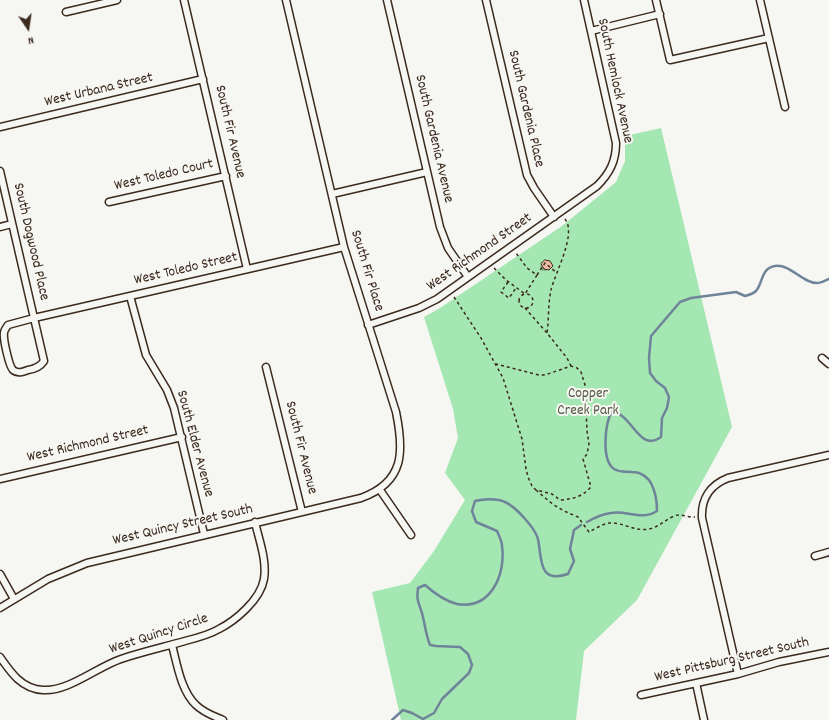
<!DOCTYPE html>
<html>
<head>
<meta charset="utf-8">
<style>
	body { margin:0 }
	#map { position:relative; width:829px; height:720px; overflow:hidden; background:#f6f6f2; font-family:Dekko,sans-serif }
	canvas { display:block }
	.north { position:absolute; left:8px; top:8px; width:40px; height:40px; -webkit-text-stroke:3px #f6f6f2; paint-order:stroke; rotate:167deg; font-size:11px; font-weight:700; line-height:16px; text-align:center; color:#3b2a1e }
	.north::after { content:''; display:block; margin:auto; width:14px; height:18px; background:#3b2a1e; clip-path:polygon(50% 0,100% 100%,50% 72%,0 100%) }
</style>
</head>
<body>
<div id="map">
<canvas width="829" height="720"></canvas>
<div class="north">N</div>
</div>
<script>
const g = document.querySelector('canvas').getContext('2d');
g.lineJoin = 'round';
function fillPath(path, color) { g.fillStyle = color; g.fill(path, 'evenodd'); }
function stroke(path, color, width, dash) { g.strokeStyle = color; g.lineWidth = width; g.lineCap = dash ? 'butt' : 'round'; g.setLineDash(dash || []); g.stroke(path); }
function write(font, color, halo, rows, align = 'center') {
  g.font = font + ' Dekko,sans-serif'; g.lineWidth = 4; g.setLineDash([]); g.textBaseline = 'middle'; g.strokeStyle = halo; g.fillStyle = color; for (const [text, x, y, turn = 0] of rows) {
    g.save(); g.translate(x, y); g.rotate((+turn || 0) * Math.PI / 180); g.textAlign = isNaN(turn) ? turn : align; if (halo) g.strokeText(text, 0, 0); g.fillText(text, 0, 0); g.restore();
  }
}
fillPath(new Path2D(`
	M661 128 732 427 637 600 584 651 576 720H401L372 592 410 583 434 551 465 500 445 473 458 438 453 409 424 317 440 308 562 226 616 182 625 161V136Z`), '#a4e7b2');
fillPath(new Path2D(`
	M543 263 548 269 546 271H542L540 267Z`), '#0003');
stroke(new Path2D(`
	M587 522C594 518 602 514 611 513 627 510 642 521 657 511 657 499 654 479 641 474 638 472 634 472 632 472 625 471 621 473 614 469 601 460 605 423 612 411 633 415 639 453 661 437L662 418 667 408 669 397 665 388 656 381 650 373 649 358 651 336 680 302 691 298 736 292 745 296C748 295 753 294 756 291 763 283 761 268 775 266 791 264 802 283 817 283 821 283 826 280 829 279
	M392 720 403 710 412 713 423 719 434 713 442 699 469 673 472 665 468 654 460 647 436 646 430 645C426 635 425 626 423 617 420 603 416 604 418 588L425 585C434 593 445 601 457 604 491 610 506 574 502 546 502 541 499 536 497 531L476 522 472 511 475 501C483 499 497 498 505 502 516 507 535 528 538 539 542 559 538 584 568 574L574 561 570 549 574 530 581 525`), '#6f8399', 2.5);
const building = new Path2D(`
	M545 260 550 261 553 266 549 270 544 269 541 264Z`);
fillPath(building, '#edb9a0');
stroke(building, '#3b2a1e', 1);
const minor = new Path2D(`
	M184 0 247 269
	M387 0 440 227 448 248 468 277
	M486 0 527 175 534 188 554 217
	M656 0 670 60 769 38
	M760 0 785 107
	M66 12 117 0
	M591 31 660 14
	M0 127 203 79
	M0 171 34 318 344 247
	M332 194 427 172
	M109 202 226 176
	M0 227 12 224
	M130 296 146 355 167 390 174 408 204 534
	M34 318 44 361C40 367 35 369 28 370 23 372 18 374 13 370 9 366 3 339 4 333 4 330 6 328 8 325Z
	M368 325 419 308 437 299 597 186C610 173 616 161 616 143L584 0
	M822 358 829 364
	M266 367 302 512
	M0 479 182 437
	M380 490 411 535
	M815 556 829 552
	M0 574 14 599
	M0 608 48 579 87 563 361 498C405 482 404 451 396 412L344 247 286 0
	M172 645C177 664 181 691 196 705 204 713 214 716 223 720
	M0 657C11 673 22 689 43 690 68 692 97 667 121 659 142 652 164 647 185 641 197 638 209 635 219 629 229 624 238 617 246 609 254 601 262 591 264 579 267 560 259 540 255 522
	M738 674 702 518C701 499 710 485 728 478L829 455
	M696 683 704 720
	M641 695 738 674 779 662 829 652`);
stroke(minor, '#3b2a1e', 9);
stroke(new Path2D(`
	M565 219C577 234 555 273 551 290 548 304 549 319 547 333L567 358 571 366
	M494 268 506 280 525 294 537 275 527 268 516 253
	M537 275 545 263 557 273
	M508 282 501 292 509 298 516 288
	M519 301a7 7 0 1 1 14 0a7 7 0 1 1-14 0Z
	M454 297 481 338 503 378 522 439 526 469 528 477 532 486 536 490 552 494 560 500C573 499 582 497 591 487L583 459 587 454 589 444 587 431 585 385 581 372 577 368 571 366 545 375H539L496 364
	M525 308 547 333
	M536 490 544 497 554 505 564 511 578 517 589 532C595 529 602 524 609 523 623 522 635 532 649 529 659 527 665 520 674 516 681 513 688 518 695 517`), '#3b2a1e', 1.5, [3, 3]);
stroke(minor, '#f6f6f2', 6);
write('15px', '#3b2a1e', '#f6f6f2', [
	["South Hemlock Avenue",614,81,78],
	["West Urbana Street",99,91,-13],
	["South Gardenia Place",525,109,77],
	["South Fir Avenue",229,132,77],
	["South Gardenia Avenue",433,139,77],
	["West Toledo Court",164,176,-13],
	["South Dogwood Place",30,242,77],
	["West Richmond Street",480,253,-35],
	["West Toledo Street",186,270,-13],
	["South Fir Place",366,271,73],
	["South Elder Avenue",194,444,75],
	["West Richmond Street",88,445,-13],
	["South Fir Avenue",300,448,76],
	["West Quincy Street South",183,526,-13],
	["West Quincy Circle",159,635,-18],
	["West Pittsburg Street South",732,661,-13]
]);
write('15px', '#555943', '#f6f6f2', [
	["Copper",588,395],
	["Creek Park",588,412]
]);
</script>
</body>
</html>
